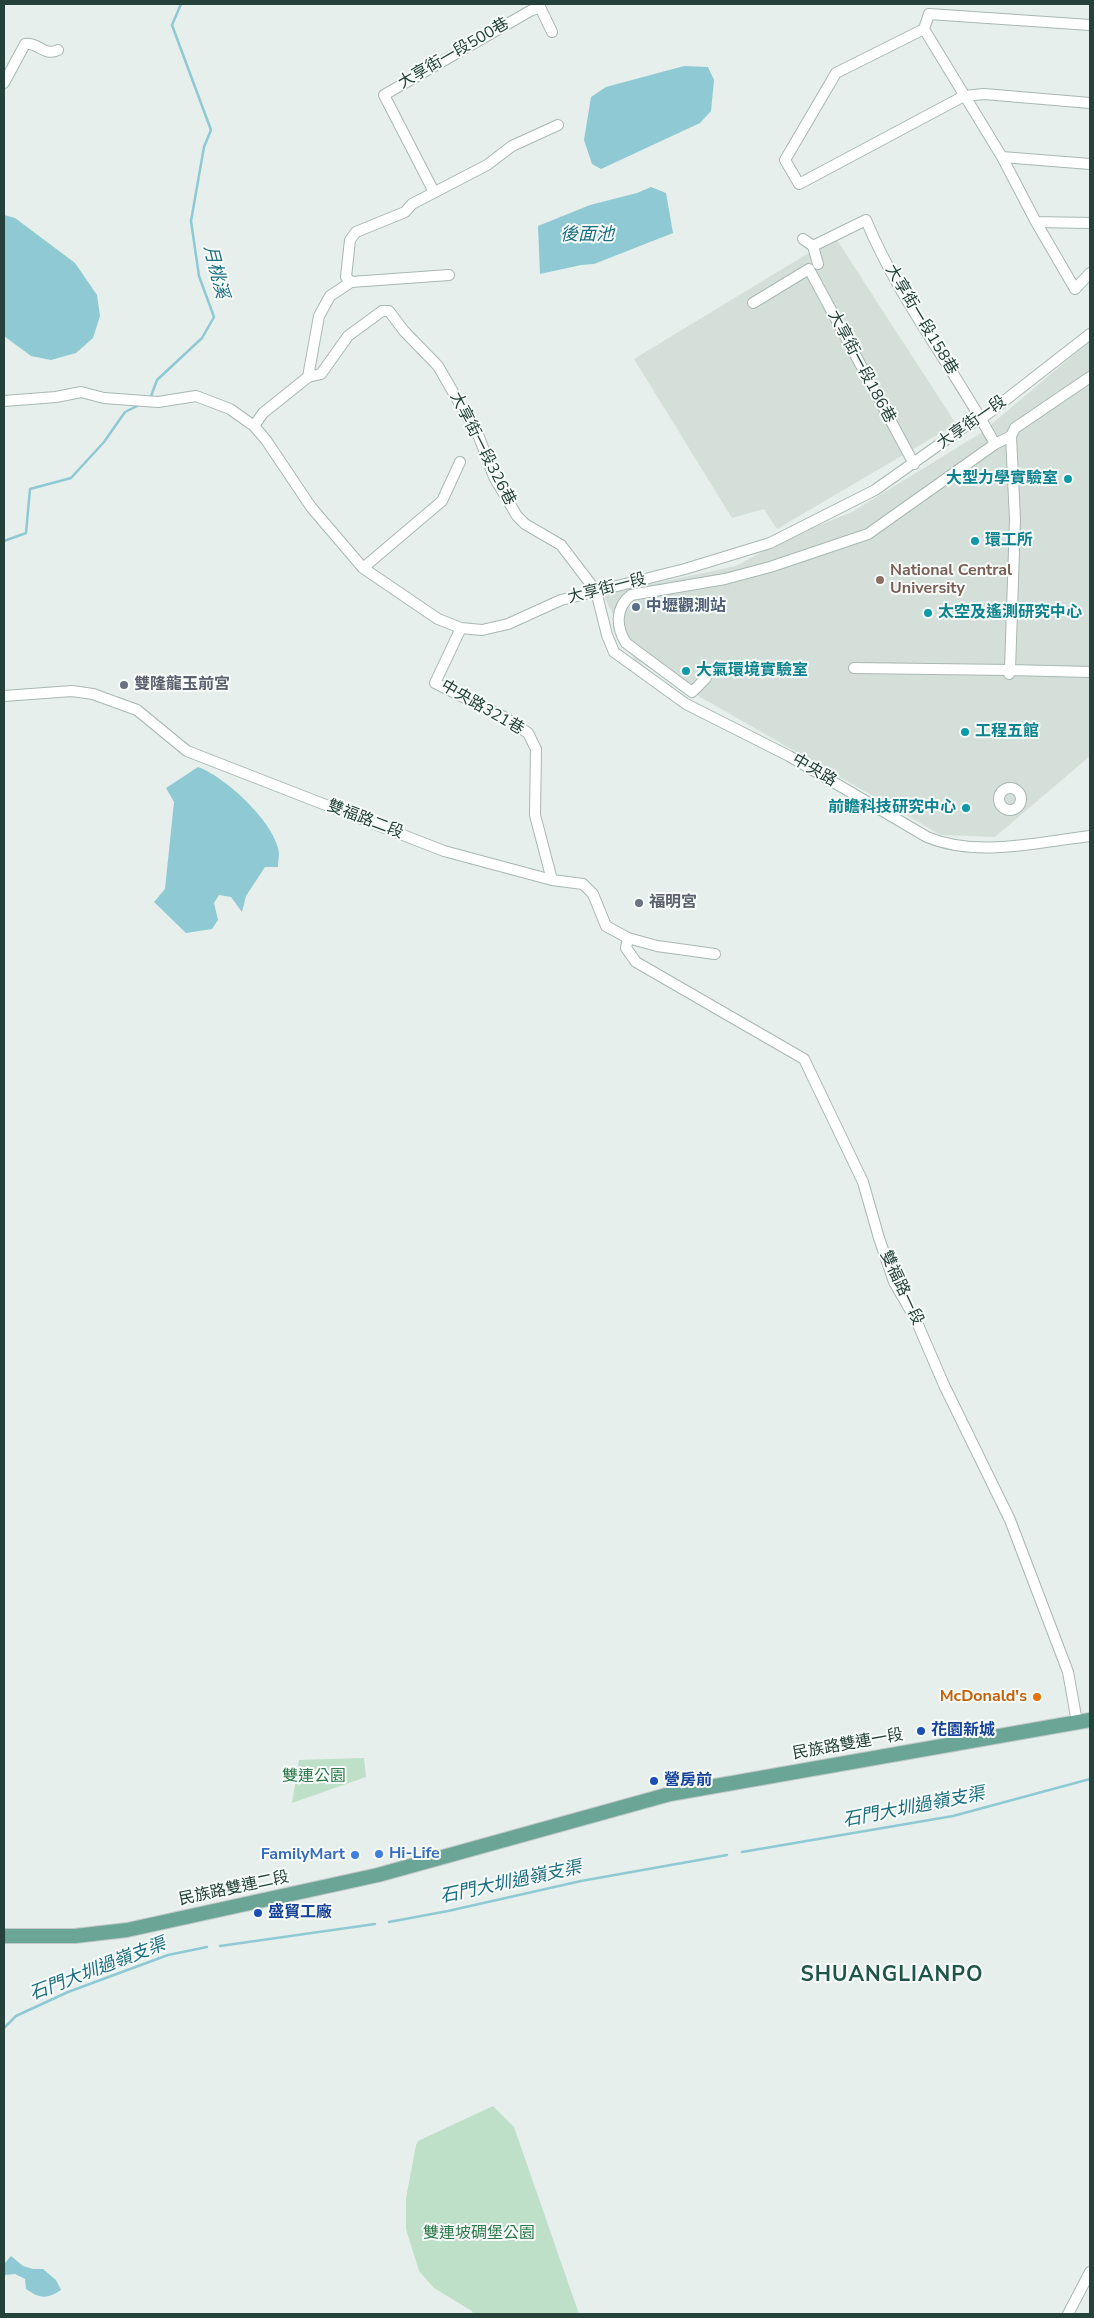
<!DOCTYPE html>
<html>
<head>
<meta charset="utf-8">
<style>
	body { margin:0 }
	#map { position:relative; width:1094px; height:2318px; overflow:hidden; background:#e6efeb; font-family:"Nunito Sans",sans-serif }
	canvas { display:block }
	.frame { position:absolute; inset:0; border:5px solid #24423a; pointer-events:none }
</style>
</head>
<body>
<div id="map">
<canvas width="1094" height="2318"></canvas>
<div class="frame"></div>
</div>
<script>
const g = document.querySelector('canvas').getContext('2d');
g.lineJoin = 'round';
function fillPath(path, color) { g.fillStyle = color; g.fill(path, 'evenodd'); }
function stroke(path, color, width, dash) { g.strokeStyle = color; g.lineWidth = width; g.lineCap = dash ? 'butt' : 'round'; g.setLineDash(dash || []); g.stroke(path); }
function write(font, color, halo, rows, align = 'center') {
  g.font = font + ' "Nunito Sans","Noto Sans TC",sans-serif'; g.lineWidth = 4; g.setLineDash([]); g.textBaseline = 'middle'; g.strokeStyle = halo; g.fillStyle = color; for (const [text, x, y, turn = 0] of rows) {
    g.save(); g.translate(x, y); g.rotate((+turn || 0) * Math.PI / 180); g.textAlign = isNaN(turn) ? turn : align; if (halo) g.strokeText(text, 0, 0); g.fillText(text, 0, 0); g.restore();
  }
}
fillPath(new Path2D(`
	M835 237 956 424 777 529 764 509 732 518 634 359Z
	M1090 341V756L995 837 941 835 634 659 603 594 736 566 786 539 852 512 981 433Z`), '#d4dfda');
fillPath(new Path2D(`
	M364 1758 366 1777 292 1803 299 1760Z
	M493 2106 514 2127 579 2314H473L472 2311 434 2288 419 2271 406 2229V2198L416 2145 418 2141Z`), '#bfe0c8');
fillPath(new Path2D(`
	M684 66 708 67 714 80 711 111 700 123 601 169 592 164 584 140 591 97 606 87Z
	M651 187 666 193 673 233 594 264 581 265 540 274 538 226 590 205 637 193Z
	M4 215 15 218 75 263 97 295 100 316 93 338 76 353 51 360 31 356 4 336Z
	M198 767C224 776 271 819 278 848 280 853 278 861 278 867H265L246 896 242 912 231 897 219 895 214 903 218 920 212 929 186 933 154 902 165 889 174 802 166 788Z
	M11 2256 23 2266 33 2269H43L56 2280 61 2290C47 2299 40 2299 26 2289L25 2279 15 2274 4 2275V2264Z`), '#8ec9d4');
stroke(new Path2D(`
	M150 399 157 380 202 338 214 317 199 276 191 221 204 147 211 130 172 25 181 4
	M4 541 26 533 30 489 71 478 104 442 125 412 141 404
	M742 1852 953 1816 1090 1779
	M389 1922 448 1911 581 1881 727 1855
	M220 1946 375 1924
	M4 2028 16 2016 68 1992 168 1955 207 1947`), '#8ec9d4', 2.5);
const minor = new Path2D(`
	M1090 25 929 14 924 29 836 73 785 160 799 184 964 96 984 94 1090 103
	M924 29 1002 157 1036 222 1075 289 1090 273
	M4 83 25 44C39 42 44 57 58 50
	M1002 157 1090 164
	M434 192 384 95 530 11 540 7 552 32
	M1036 222 1090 223
	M803 239 813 246 866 220C899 300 954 368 995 444
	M813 246 818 264
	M351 282 346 277 350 240 356 232 405 212 412 204 487 165 512 146 558 125
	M753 303 809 269 914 464
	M308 377 321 374 348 336 382 311H389L404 331 438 366 479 437 494 477 517 516 525 524 561 545 596 591 607 635 614 652 686 704 789 756 927 837C977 858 1038 842 1090 836
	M1090 377 1015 428 1011 436 1015 520 1010 670 1090 672
	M4 401 56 397 81 392 104 398 158 402 196 396 230 409 254 426 266 440 311 507 363 568 438 619 461 628 482 630 508 624 561 600 685 569 770 543 875 490 964 427 981 419 1090 334
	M254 426 263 413 308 377 319 316 330 296 351 282 449 275
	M363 568 442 501 460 462
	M461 628 435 683 504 717 528 733 536 749 535 815 552 880
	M854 668 1010 670 1009 674
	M706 678 692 692 626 643C616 627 615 608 631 595L725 579 770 567 868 534 995 444 1011 436
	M4 696 72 691 93 694 137 710 187 751 444 851 552 880 583 884 593 894 606 926 628 938 657 946 715 954
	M999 799a11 11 0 1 1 22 0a11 11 0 1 1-22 0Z
	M628 938 626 948 636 962 804 1059 863 1182 879 1238 894 1282 916 1320 944 1385 1010 1520 1068 1672 1077 1722
	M1068 2314 1090 2272`);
const major = new Path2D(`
	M4 1936H75L127 1930 378 1875 670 1794 1090 1720`);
stroke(minor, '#a8b8b2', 12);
stroke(major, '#c2cac8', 16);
stroke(minor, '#fff', 10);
stroke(major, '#6aa596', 14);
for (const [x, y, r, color] of [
	[1068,479,5,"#0f9aa8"],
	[975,541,5,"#0f9aa8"],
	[880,580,5,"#8d6e63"],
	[636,607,5,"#5c6f8a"],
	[928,613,5,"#0f9aa8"],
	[686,671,5,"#0f9aa8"],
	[124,685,5,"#6b7280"],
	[965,732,5,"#0f9aa8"],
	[966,808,5,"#0f9aa8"],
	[639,903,5,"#6b7280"],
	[1037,1697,5,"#e8710a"],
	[921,1731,5,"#1a4fb4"],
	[654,1781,5,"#1a4fb4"],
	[379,1854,5,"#3f7fe0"],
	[355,1855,5,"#3f7fe0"],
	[258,1913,5,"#1a4fb4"]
]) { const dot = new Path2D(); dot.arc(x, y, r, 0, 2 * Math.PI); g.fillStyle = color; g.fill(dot); stroke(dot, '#f7fbf9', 2); }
write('16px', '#24423a', '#f7fbf9', [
	["大享街一段500巷",454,54,-30],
	["大享街一段158巷",921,320,59],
	["大享街一段186巷",861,367,62],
	["大享街一段",972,423,-35],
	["大享街一段326巷",482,449,63],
	["大享街一段",607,589,-14],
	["中央路321巷",482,708,30],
	["中央路",814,771,30],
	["雙福路二段",365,820,21],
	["雙福路一段",901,1288,65],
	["民族路雙連一段",848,1745,-10],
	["民族路雙連二段",234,1889,-12]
]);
write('bold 16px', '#0d838f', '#f7fbf9', [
	["大型力學實驗室",1058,479,"right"],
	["環工所",985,541],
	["太空及遙測研究中心",938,613],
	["大氣環境實驗室",696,671],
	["工程五館",975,732],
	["前瞻科技研究中心",956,808,"right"]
], 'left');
write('bold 16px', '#785e54', '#f7fbf9', [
	["National Central",890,571],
	["University",890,589]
], 'left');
write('bold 16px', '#4e5e75', '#f7fbf9', [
	["中壢觀測站",646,607]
], 'left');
write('bold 16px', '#5b616d', '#f7fbf9', [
	["雙隆龍玉前宮",134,685],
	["福明宮",649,903]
], 'left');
write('bold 16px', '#c56008', '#f7fbf9', [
	["McDonald's",1027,1697]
], 'right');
write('bold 16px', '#164399', '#f7fbf9', [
	["花園新城",931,1731],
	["營房前",664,1781],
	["盛貿工廠",268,1913]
], 'left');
write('16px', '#2d7a4b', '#f7fbf9', [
	["雙連公園",314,1777],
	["雙連坡碉堡公園",479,2234]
]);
write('bold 16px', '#366cbe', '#f7fbf9', [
	["Hi-Life",389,1854],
	["FamilyMart",345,1855,"right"]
], 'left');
write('italic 18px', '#1c6f80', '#f7fbf9', [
	["後面池",587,236],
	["月桃溪",215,272,76],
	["石門大圳過嶺支渠",914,1808,-11],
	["石門大圳過嶺支渠",511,1883,-12],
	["石門大圳過嶺支渠",98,1970,-21]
]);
g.letterSpacing = '1px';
write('bold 21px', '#1f5548', '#f7fbf9', [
	["SHUANGLIANPO",892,1976]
]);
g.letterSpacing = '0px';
</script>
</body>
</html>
